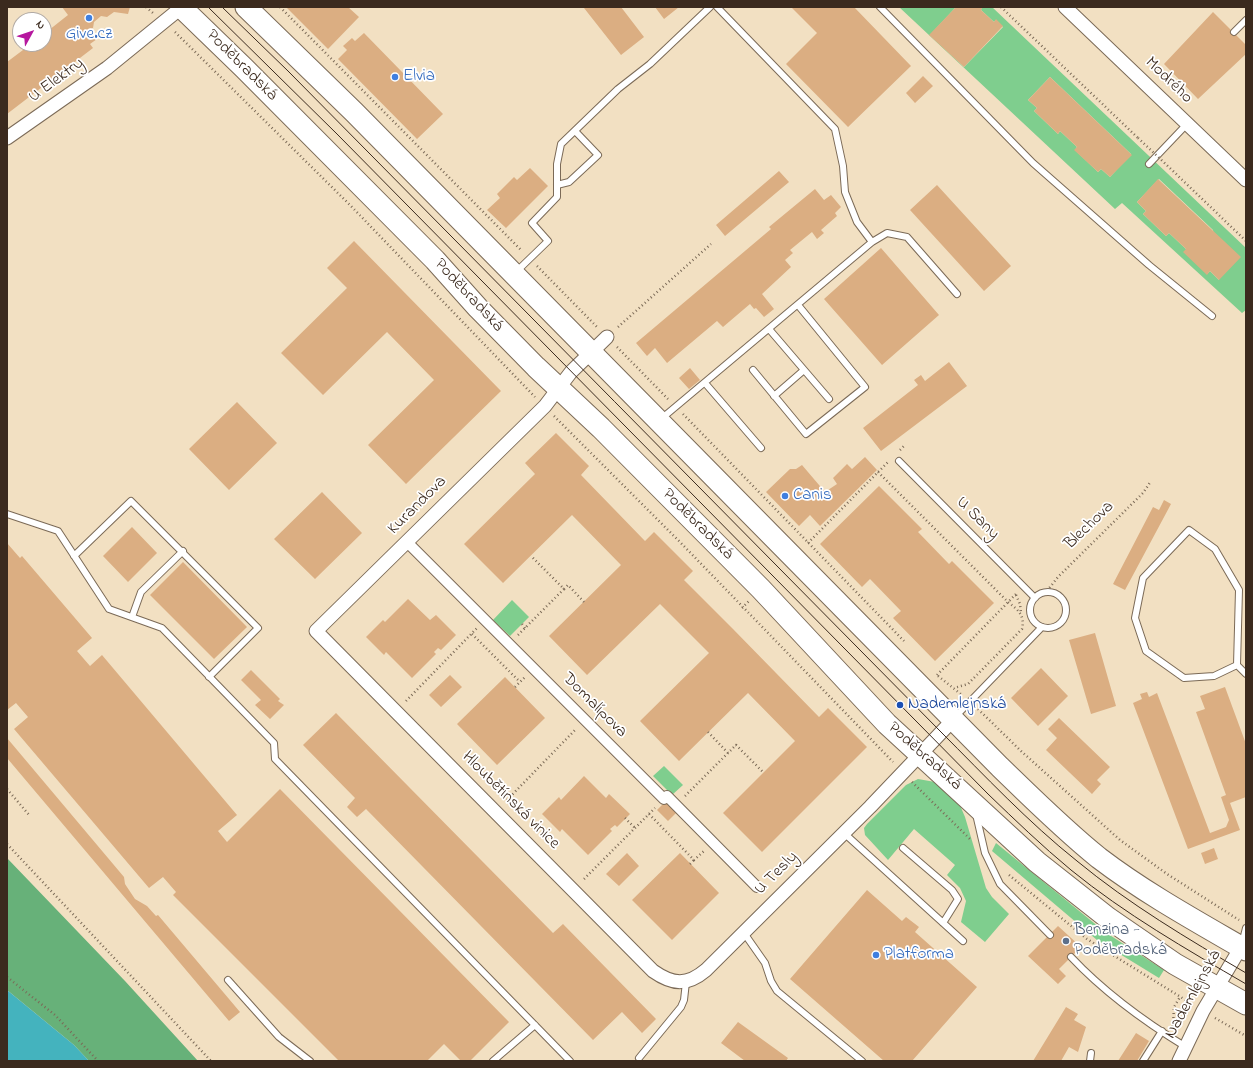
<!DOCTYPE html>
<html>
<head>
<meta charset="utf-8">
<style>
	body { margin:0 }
	#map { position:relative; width:1253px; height:1068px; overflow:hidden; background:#f2e0c2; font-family:"Indie Flower",sans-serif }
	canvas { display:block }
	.frame { position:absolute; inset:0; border:8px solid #3b2a1e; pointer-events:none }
	.north { position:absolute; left:12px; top:12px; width:40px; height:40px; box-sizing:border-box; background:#fff; border:1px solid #b1aaa5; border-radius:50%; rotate:50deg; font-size:11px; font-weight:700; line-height:16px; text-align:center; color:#3b2a1e }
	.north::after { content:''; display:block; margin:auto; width:14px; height:18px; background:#b5179e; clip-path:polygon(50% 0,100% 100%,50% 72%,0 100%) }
</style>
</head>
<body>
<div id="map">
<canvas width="1253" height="1068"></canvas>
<div class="frame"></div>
<div class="north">N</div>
</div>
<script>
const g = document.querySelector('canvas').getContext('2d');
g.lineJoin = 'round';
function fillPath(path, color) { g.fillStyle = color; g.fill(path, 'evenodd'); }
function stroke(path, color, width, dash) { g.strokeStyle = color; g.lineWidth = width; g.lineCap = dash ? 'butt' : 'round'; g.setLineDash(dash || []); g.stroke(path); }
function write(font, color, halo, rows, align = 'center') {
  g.font = font + ' "Indie Flower",sans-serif'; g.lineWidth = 3.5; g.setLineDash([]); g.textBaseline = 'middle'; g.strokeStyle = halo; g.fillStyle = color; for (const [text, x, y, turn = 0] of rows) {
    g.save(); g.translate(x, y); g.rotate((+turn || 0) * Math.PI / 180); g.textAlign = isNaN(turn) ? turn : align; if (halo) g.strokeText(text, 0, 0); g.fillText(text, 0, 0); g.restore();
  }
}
fillPath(new Path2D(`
	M899 7H956L930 35 964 67 1003 27 996 20 994 22 981 10 982 7H992L1246 248V310L1242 313 1122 203 1115 209ZM1050 77 1131 154 1110 177 1101 169 1098 172 1075 150 1077 147 1060 131 1058 134 1034 111 1037 108 1028 100ZM1159 179 1213 230 1219 280 1210 271 1207 274 1186 249 1169 233 1166 236 1143 214 1146 211 1137 202Z
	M512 600 529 617 510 636 493 620Z
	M664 766 683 785 672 795 653 776Z
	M918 779 935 782 959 803 965 817 986 888 992 897 1009 914 985 942 961 922 966 901 960 888 947 875 955 865 914 829 888 860 865 835 864 828 867 824 906 785Z
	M996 843 1105 932 1164 970 1159 978 1097 940 992 851Z`), '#7fce8e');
fillPath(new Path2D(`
	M7 858 125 981 198 1061H89L74 1045 7 990Z`), '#67b179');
fillPath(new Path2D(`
	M7 990 74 1045 89 1061H7Z`), '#44b3be');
fillPath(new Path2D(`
	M62 7H130L128 14 114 12 107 17 101 16 94 22 93 28 90 31 97 39 90 44 93 48 7 114V62L31 44H44V34L68 15Z
	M286 7H348L359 17 328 49Z
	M586 7H621L644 37 621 55 584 8Z
	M655 7H679L664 19Z
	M791 7H854L911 66 848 127 786 64 817 33Z
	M956 7H983L981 10 994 22 996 19 1003 26 964 67 929 35Z
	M1213 12 1246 45V54L1198 99 1164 64Z
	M364 33 443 114 417 139 338 59 347 50 343 46 352 38 355 41Z
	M923 76 933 86 915 103 906 93Z
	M1050 77 1132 155 1110 177 1101 169 1098 172 1074 150 1077 147 1060 131 1058 134 1034 111 1037 108 1028 100Z
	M530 168 548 186 506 228 487 210 500 198 497 194 514 177 517 180Z
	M779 171 789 182 725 236 716 225Z
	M1158 179 1241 257 1219 280 1210 271 1207 275 1183 252 1186 249 1169 233 1166 236 1143 214 1146 211 1137 202Z
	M937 185 1011 266 984 291 910 210Z
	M815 189 824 200 831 195 841 207 835 213 837 216 821 230 824 233 817 239 812 232 790 250 793 253 785 260 791 267 762 294 774 309 764 317 756 308 754 309 750 304 723 327 717 321 667 363 655 348 647 356 636 343 771 229 769 227Z
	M354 241 501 391 406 484 368 445 434 380 387 332 323 395 281 353 347 288 327 268Z
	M881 248 939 315 882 365 824 299Z
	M949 362 967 386 881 451 863 428 918 385 914 380 921 375 925 381Z
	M690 368 700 380 689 389 679 378Z
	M237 402 277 443 229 490 189 449Z
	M556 433 589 466 581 475 645 541 654 532 693 571 684 580 733 629 819 717 828 708 867 747 762 852 723 813 795 741 748 693 679 761 640 721 709 653 660 604 587 675 549 636 621 565 572 515 503 583 464 544 535 474 525 463Z
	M865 457 877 470 820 526 810 515 799 526 766 492 790 469H796L802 465 825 492 837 484 833 478 847 464 852 469Z
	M879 486 922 529 918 532 949 564 952 561 994 603 935 661 893 618 901 611 870 579 862 587 820 544Z
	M322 492 362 533 315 579 274 539Z
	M1164 500 1171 504 1125 590 1113 584 1153 507 1159 510Z
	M132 527 157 553 128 582 103 556Z
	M7 543 20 558 22 556 92 638 77 651 90 666 102 655 237 815 218 831 227 842 280 789 509 1022 470 1061H461L444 1044 427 1061H339L173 895 176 892 163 877 149 888 14 729 28 717 16 703 7 710Z
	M183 562 247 627 214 659 150 595Z
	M408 599 430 620 436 615 456 635 441 650 438 648 434 652 436 654 412 678 386 652 384 655 366 637 383 620 385 622Z
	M1095 633 1116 706 1091 714 1069 640Z
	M1041 668 1068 696 1038 726 1011 698Z
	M251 670 280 699 278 701 284 705 270 719 255 705 261 700 241 680Z
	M450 675 462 687 441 707 429 695Z
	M505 677 545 718 497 765 457 724Z
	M1225 687 1246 744V797L1230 803 1240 830 1188 849 1133 703 1142 699 1140 694 1147 692 1149 697 1157 693 1210 833 1226 827 1229 820 1221 797 1226 795 1196 712 1205 709 1200 696Z
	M336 713 553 933 563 924 656 1019 642 1033 622 1012 593 1040 366 809 357 817 347 807 355 798 303 745Z
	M1059 718 1110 767 1097 780 1101 784 1092 794 1046 750 1057 738 1048 729Z
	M7 738 124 877 125 884 135 899 147 906 156 916 158 915 240 1012 229 1021 7 758Z
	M584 776 606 798 609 794 630 814 617 827 615 825 610 829 612 831 588 855 562 829 560 832 542 814 559 797 561 800Z
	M665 802 676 813 668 821 657 810Z
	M1214 848 1218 859 1205 864 1201 853Z
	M627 853 639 866 619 886 606 874Z
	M680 853 719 893 672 940 632 900Z
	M867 890 902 921 906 917 919 927 915 932 977 987 912 1061H884L790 979Z
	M1058 926 1081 947 1059 969 1066 976 1058 984 1028 956Z
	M1066 1007 1078 1014 1074 1020 1086 1027 1078 1052 1069 1047 1061 1061H1033Z
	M738 1022 788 1058 786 1061H745L721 1043Z
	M1136 1033 1149 1041 1137 1061H1118Z`), '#dbae82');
const service = new Path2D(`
	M717 7 835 129 843 166 845 192 857 222 872 242
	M880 7 1033 163 1149 265 1212 316
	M1234 32 1246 20
	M1149 164 1187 124
	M557 185 569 182 598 155 575 131
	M517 271 548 241 532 223 557 197V164L561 144 618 89 650 64 710 7
	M769 329 829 399
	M753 370 806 434 865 387 798 305
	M705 383 761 448
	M774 396 804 370
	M661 419 872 242 887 233 907 237 957 294
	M899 461 1035 598
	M7 514 58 531 109 609 162 628 274 743 275 759 570 1061
	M74 556 131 501 258 628 209 677
	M1030 610a18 18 0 1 1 36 0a18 18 0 1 1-36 0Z
	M132 617 141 592 183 551
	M1237 665 1214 676 1184 678 1146 651 1135 618 1143 578 1189 530 1215 549 1239 590 1237 665 1246 674
	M955 717 1042 627
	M976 814 985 853 1000 884 1050 935
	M845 834 963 941
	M903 848 952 890 958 899 943 923
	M744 933 765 963 771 981 777 991 862 1061
	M1242 944 1246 928
	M1071 957C1104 992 1145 1022 1186 1047
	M228 980 279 1037 310 1061
	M639 1058 681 1007 684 1000 686 982
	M493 1061 535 1025
	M1090 1061 1091 1053
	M1143 1061 1162 1031`);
const pedestrian = new Path2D(`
	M407 542 664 799 667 796 757 887`);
const minor = new Path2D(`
	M1065 7 1246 180
	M7 138 107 68 182 7
	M607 337 571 372 545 406 316 631 653 971C673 985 687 986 706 970L870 807 953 720
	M1179 1061 1203 1011 1241 947`);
const primary = new Path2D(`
	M181 7 244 68 435 260 478 308 536 367 601 428 761 589 887 724 1037 862 1108 918 1175 964 1246 1004
	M246 7 354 112 1000 767C1032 798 1064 830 1099 858 1145 893 1196 921 1246 950`);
stroke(service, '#7b6a57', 8);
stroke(pedestrian, '#7b6a57', 12);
stroke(minor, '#7b6a57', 15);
stroke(primary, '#7b6a57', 23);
stroke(new Path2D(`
	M146 7 153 13
	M280 7 522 251
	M1001 7 1138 138
	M175 32 350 205 535 397
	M1173 171 1246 241
	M537 266 598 328
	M618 327 711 244
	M617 347 668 399
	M683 414 904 641
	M554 416 680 542 893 762
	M900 450 905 445
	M878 472 1008 602C1018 610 1025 615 1022 629L968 684 954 688
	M808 543 889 461
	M564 589 568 585 584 602
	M1047 591 1058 577 1143 493 1151 481
	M1016 595 1020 604 1021 613
	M742 608 749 601
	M522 624 525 628
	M472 634 520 682
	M518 635 564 589 531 556
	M937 675 1016 594
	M938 676 962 695
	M515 687 525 677
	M406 701 477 628
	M978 709 1021 751 1120 840 1167 874 1239 920
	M708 732 728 753
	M912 782 970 839
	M7 789 30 816
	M685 796 736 745 763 772
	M507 800 576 729
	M649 814 694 860 704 851
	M625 818 635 828
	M7 844 211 1061
	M690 864 694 860
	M1009 875 1087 939 1192 1004
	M584 879 655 808
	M7 977 55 1015 98 1061
	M1215 1018 1246 1036
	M1173 1026 1174 1007 1180 997`), '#7b6a57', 2.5, [1, 3]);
stroke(service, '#fff', 6);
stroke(pedestrian, '#fff', 10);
stroke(minor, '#fff', 13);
stroke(primary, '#fff', 21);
stroke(new Path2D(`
	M208 7 337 134 988 794C1015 820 1042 846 1071 870 1125 914 1186 949 1246 984
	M222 7 288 71 941 732C985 776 1028 822 1077 861 1129 904 1188 939 1246 973`), '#3b2a1e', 1);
stroke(new Path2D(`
	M1138 138 1173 171`), '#7b6a57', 2.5, [1, 3]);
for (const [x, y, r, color] of [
	[89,18,4,"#3f7fe0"],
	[395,77,4,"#3f7fe0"],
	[785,496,4,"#3f7fe0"],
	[900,705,4,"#1a4fb4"],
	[1066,941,4,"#5c6f8a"],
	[876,955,4,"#3f7fe0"]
]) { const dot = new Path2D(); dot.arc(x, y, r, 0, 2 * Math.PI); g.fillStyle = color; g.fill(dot); stroke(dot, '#fff', 1.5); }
write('17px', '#366cbe', '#fff', [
	["Give.cz",89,35,"center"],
	["Elvia",403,77],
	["Canis",793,496],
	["Platforma",884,955]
], 'left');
write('17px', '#3b2a1e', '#fff', [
	["Poděbradská",241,66,45],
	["U Elektry",57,81,-36],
	["Modrého",1168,81,44],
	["Poděbradská",468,296,47],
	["Kurandova",418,506,-45],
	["U Sany",977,519,45],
	["Poděbradská",697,525,45],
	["Blechova",1090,526,-44],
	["Domalípova",594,706,45],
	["Poděbradská",924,757,42],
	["Hloubětínská vinice",510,801,45],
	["U Tesly",777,874,-45],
	["Nademlejnská",1194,995,-61]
]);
write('17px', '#164399', '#fff', [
	["Nademlejnská",908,705]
], 'left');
write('17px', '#4e5e75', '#fff', [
	["Benzina -",1074,931],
	["Poděbradská",1074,951]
], 'left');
</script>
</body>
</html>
